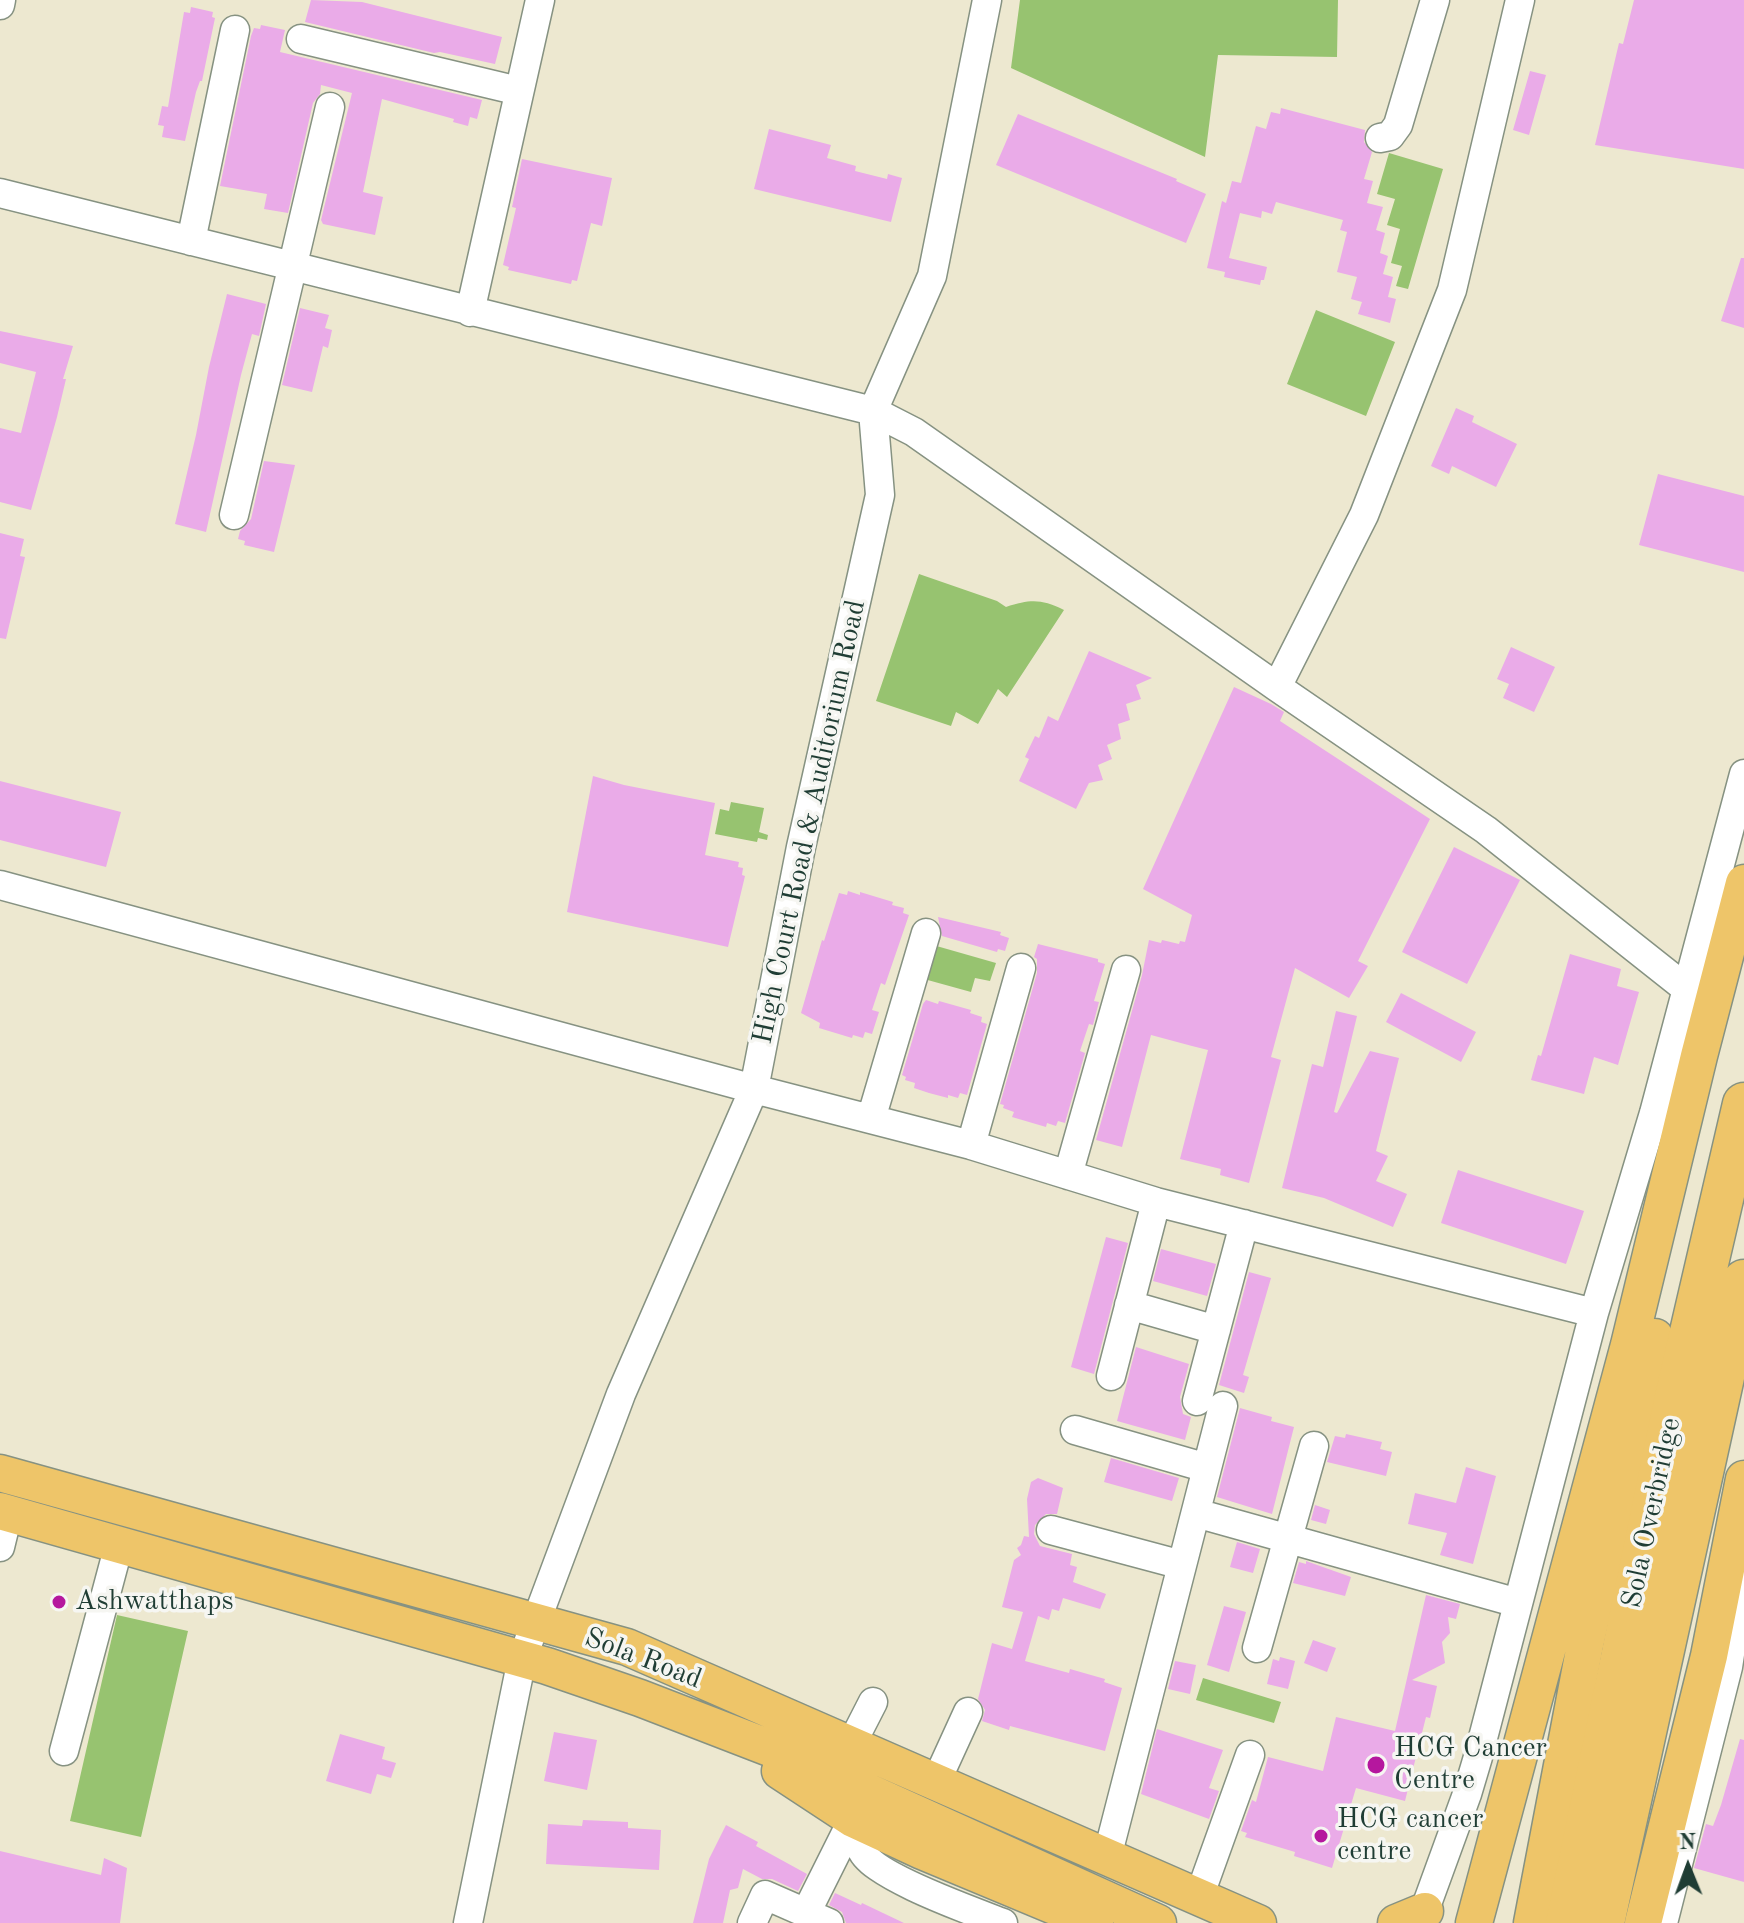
<!DOCTYPE html>
<html>
<head>
<meta charset="utf-8">
<style>
	body { margin:0 }
	#map { position:relative; width:1744px; height:1923px; overflow:hidden; background:#ede8d0; font-family:"Old Standard TT",serif }
	canvas { display:block }
	.north { position:absolute; left:1648px; top:1827px; width:80px; height:80px; -webkit-text-stroke:6px #f6f6f2; paint-order:stroke; rotate:359deg; font-size:22px; font-weight:700; line-height:32px; text-align:center; color:#1f3d34 }
	.north::after { content:''; display:block; margin:auto; width:28px; height:36px; background:#1f3d34; clip-path:polygon(50% 0,100% 100%,50% 72%,0 100%) }
</style>
</head>
<body>
<div id="map">
<canvas width="1744" height="1923"></canvas>
<div class="north">N</div>
</div>
<script>
const g = document.querySelector('canvas').getContext('2d');
g.lineJoin = 'round';
function fillPath(path, color) { g.fillStyle = color; g.fill(path, 'evenodd'); }
function stroke(path, color, width, dash) { g.strokeStyle = color; g.lineWidth = width; g.lineCap = dash ? 'butt' : 'round'; g.setLineDash(dash || []); g.stroke(path); }
function write(font, color, halo, rows, align = 'center') {
  g.font = font + ' "Old Standard TT",serif'; g.lineWidth = 7; g.setLineDash([]); g.textBaseline = 'middle'; g.strokeStyle = halo; g.fillStyle = color; for (const [text, x, y, turn = 0] of rows) {
    g.save(); g.translate(x, y); g.rotate((+turn || 0) * Math.PI / 180); g.textAlign = isNaN(turn) ? turn : align; if (halo) g.strokeText(text, 0, 0); g.fillText(text, 0, 0); g.restore();
  }
}
fillPath(new Path2D(`
	M1020 0H1338L1337 57 1218 55 1205 157 1011 68Z
	M1389 153 1443 169 1408 289 1396 286 1402 266 1391 263 1400 229 1387 225 1395 199 1377 194Z
	M1316 310 1395 342 1366 416 1287 384Z
	M919 574 997 601 1006 607C1031 599 1041 599 1064 610L1007 697 998 689 978 724 956 712 951 726 876 701Z
	M731 802 764 808 759 832 768 835 767 840 758 838 757 842 715 834 720 809 729 811Z
	M933 945 996 963 990 981 975 978 971 992 924 979Z
	M117 1615 188 1631 141 1837 70 1821Z
	M1203 1678 1281 1702 1274 1723 1196 1700Z`), '#97c370');
fillPath(new Path2D(`
	M311 0 362 2 502 37 495 64 440 52 434 53 305 22Z
	M1634 0H1744V169L1595 145 1619 43 1623 44Z
	M191 7 213 12 212 17 215 18 202 81H200L196 92 185 141 162 137 164 126 158 125 162 106 168 107 184 12 190 13Z
	M261 25 285 30 280 52 482 100 477 119 470 117 468 126 453 122 454 119 382 99 363 192 383 197 375 235 323 224 321 220 352 93 321 85 320 94 313 103 288 213 264 209 267 194 220 186 251 36 254 28 260 29Z
	M1530 71 1546 75 1529 135 1513 130Z
	M1281 108 1365 130 1364 142 1372 152 1364 179 1373 181 1367 203 1383 207 1376 230 1385 233 1380 253 1388 256 1383 274 1393 277 1388 297 1396 299 1390 323 1358 314 1362 302 1351 299 1357 277 1337 272 1347 232 1340 230 1343 220 1276 202 1272 214 1262 211 1261 218 1240 213 1229 258 1267 267 1264 280H1261L1260 285 1224 277 1225 272 1207 268 1222 201 1226 203 1232 181 1241 183 1256 126 1266 129 1271 112 1280 114Z
	M1018 114 1177 179 1176 181 1206 194 1186 243 996 165Z
	M769 129 831 145 827 158 856 166 855 171 887 179 888 174 902 178 891 222 754 189Z
	M522 159 612 178 602 226 591 223 577 281 572 280 571 284 508 270 509 267 503 265 516 208 512 207Z
	M1741 258H1744V328L1721 321Z
	M227 294 266 304 259 336 252 334 241 375 206 532 175 524 196 435 209 367Z
	M300 308 329 315 325 328 332 330 328 348 323 346 312 392 282 385Z
	M0 331 73 346 63 379H66L57 417 31 510 0 502V428L21 433 36 372 0 363Z
	M1456 408 1474 416 1472 422 1517 444 1496 487 1452 466 1449 474 1431 466Z
	M264 461 295 465 274 552 244 545 245 541 238 539 240 531 251 519Z
	M1658 474 1744 496V572L1639 545Z
	M0 533 24 539 20 556 25 557 6 639 0 638Z
	M1511 647 1555 667 1534 712 1503 698 1509 684 1497 679Z
	M1089 651 1152 678 1136 685 1141 699 1126 704 1130 720 1118 724 1121 739 1107 745 1112 759 1098 765 1103 780 1089 783 1076 809 1019 781 1029 759 1025 757 1035 736 1039 738 1048 716 1058 721Z
	M1234 687 1271 704 1284 712 1280 721 1430 819 1358 961 1368 966 1349 998 1295 968 1271 1057 1281 1060 1249 1183 1220 1175 1221 1169 1180 1159 1208 1050 1192 1046 1151 1035 1122 1147 1096 1140 1142 975 1149 940 1161 943 1162 940 1179 944 1180 941 1185 942 1192 915 1143 889Z
	M593 776 624 785 715 803 705 855 739 862 738 867 743 868 742 875 745 876 728 947 567 912Z
	M0 781 121 812 106 867 0 840Z
	M1454 847 1520 880 1467 984 1402 952Z
	M848 891 860 895V892L893 902 892 905 904 908 903 913 909 915 885 985 881 983 872 1010 879 1012 872 1034 865 1032 863 1038 853 1035 852 1038 819 1028 820 1023 801 1013 822 940 824 941 839 893 847 895Z
	M938 917 1001 932 1000 935 1009 938 1005 951 998 949 997 952 942 936Z
	M1038 944 1098 959V962L1105 964 1094 1001 1099 1002 1093 1025 1089 1024 1080 1051 1085 1053 1065 1123 1058 1121 1056 1126 1047 1123 1046 1127 1012 1117 1014 1112 1003 1108 1004 1105 1000 1104 1037 973V959L1034 957Z
	M1570 954 1621 969 1617 986 1639 992 1618 1065 1594 1057 1584 1094 1531 1080 1538 1055 1541 1056Z
	M1401 993 1476 1032 1461 1062 1386 1022Z
	M926 1000 938 1004 939 1001 971 1010 970 1013 982 1017 981 1022 987 1024 967 1095 960 1093 958 1098 948 1095V1098L929 1093 914 1088 915 1083 905 1080 906 1077 902 1075 923 1004Z
	M1336 1011 1357 1016 1334 1112 1337 1113 1370 1051 1399 1058 1376 1151 1388 1156 1376 1181 1407 1194 1393 1227 1324 1198 1282 1188 1312 1064 1323 1067Z
	M1458 1170 1584 1211 1566 1264 1441 1223Z
	M1106 1237 1128 1243 1094 1374 1071 1367Z
	M1161 1249 1216 1264 1207 1296 1153 1281Z
	M1249 1272 1271 1278 1243 1375 1249 1377 1244 1393 1219 1385Z
	M1136 1347 1189 1364 1180 1397 1183 1414 1191 1417 1185 1440 1117 1421Z
	M1240 1408 1272 1417 1271 1421 1294 1427 1272 1514 1217 1497Z
	M1346 1434 1382 1442 1380 1449 1392 1452 1386 1476 1327 1462 1335 1436 1345 1438Z
	M1111 1458 1179 1478 1172 1501 1104 1482Z
	M1466 1467 1496 1476 1473 1564 1440 1555 1447 1533 1408 1524 1415 1493 1456 1503Z
	M1038 1478 1063 1488 1057 1514H1046L1035 1525 1034 1534 1040 1546 1072 1554 1070 1565 1077 1567 1073 1582 1106 1594 1100 1609 1063 1598 1059 1611 1052 1609 1049 1620 1038 1616 1025 1661 1069 1673 1070 1669 1105 1679 1104 1682 1122 1688 1105 1751 1010 1726 1009 1730 982 1721 985 1710 978 1699 992 1643 1012 1649 1023 1612 1002 1607 1014 1560 1021 1555 1017 1548 1021 1545 1024 1536 1029 1537 1027 1499 1031 1482Z
	M1315 1505 1330 1510 1326 1524 1311 1520Z
	M1237 1542 1260 1549 1253 1573 1230 1567Z
	M1306 1561 1351 1577 1345 1596 1293 1583 1299 1562 1306 1564Z
	M1426 1595 1460 1604 1456 1619 1448 1617 1450 1633 1442 1642 1445 1663 1412 1680 1437 1686 1430 1718 1426 1717 1405 1801 1356 1788 1332 1868 1294 1856 1295 1852 1245 1837 1247 1833 1241 1831 1252 1800 1256 1802 1268 1757 1323 1771 1336 1717 1395 1731Z
	M1224 1606 1246 1612 1229 1672 1207 1665Z
	M1313 1640 1336 1648 1327 1672 1304 1663Z
	M1280 1657 1295 1661 1288 1689 1267 1684 1273 1659 1279 1661Z
	M1175 1661 1196 1665 1190 1694 1168 1689Z
	M1157 1729 1223 1750 1209 1788 1219 1791 1209 1819 1141 1794Z
	M554 1732 597 1740 587 1790 544 1781Z
	M340 1734 385 1747 382 1759 396 1763 391 1778 377 1774 371 1794 326 1781Z
	M1740 1739 1744 1740V1882L1694 1868 1706 1824 1713 1826 1721 1805Z
	M583 1820 628 1822V1828L661 1830 659 1870 546 1864 548 1824 582 1826Z
	M726 1825 758 1842 756 1846 807 1874 798 1891 772 1879H762L743 1869 738 1888 730 1890 723 1923H693L709 1859Z
	M0 1851 101 1875 104 1858 127 1868 120 1923H0Z
	M835 1893 861 1905 862 1903 904 1923H846L842 1912 829 1905Z`), '#eaabe8');
const minor = new Path2D(`
	M0 5 1 0
	M301 39 519 91
	M1380 138 1390 136 1398 125 1435 0
	M0 193 873 411 914 432 1277 687 1486 830 1688 990
	M191 241 235 30
	M470 312 540 0
	M234 515 330 107
	M1277 687 1364 515 1452 290 1520 0
	M0 885 754 1089 971 1145 1156 1202 1594 1313
	M871 1119 926 933
	M971 1145 1021 968
	M1068 1175 1126 970
	M1129 1305 1216 1330
	M1111 1376 1156 1202
	M1197 1401 1244 1224
	M1075 1430 1207 1468
	M1196 1513 1518 1603
	M1051 1530 1182 1565
	M0 1547 8 1514
	M1257 1648 1314 1446
	M851 1745 873 1702
	M64 1751 119 1545
	M936 1782 968 1712
	M863 1823C862 1830 859 1841 861 1848 868 1875 975 1912 1003 1923
	M1107 1857 1223 1406
	M1199 1897 1250 1755
	M806 1913 853 1819
	M468 1923 522 1659 621 1394 754 1089 801 847 880 495 873 411 932 276 987 0
	M752 1923 765 1895 829 1923
	M1420 1923 1467 1794 1478 1757 1594 1313 1654 1113 1744 774
	M1663 1923 1728 1667 1744 1565`);
const major = new Path2D(`
	M0 1473 627 1647 1258 1923
	M0 1511 547 1666 640 1698 780 1752 1158 1923
	M780 1771 853 1819 922 1851 1095 1923
	M1396 1923 1425 1911
	M1474 1923 1629 1345 1699 1056 1744 883
	M1532 1923 1585 1645 1655 1337
	M1643 1923 1709 1656 1744 1479`);
const highway = new Path2D(`
	M1567 1923 1676 1397 1744 1104
	M1603 1923 1744 1281`);
stroke(minor, '#869282', 31);
stroke(major, '#869282', 39);
stroke(highway, '#869282', 45);
stroke(minor, '#fff', 28);
stroke(major, '#eec569', 36);
stroke(highway, '#eec569', 42);
for (const [x, y, r, color] of [
	[59,1602,8,"#b5179e"],
	[1376,1765,10,"#b5179e"],
	[1321,1836,8,"#b5179e"]
]) { const dot = new Path2D(); dot.arc(x, y, r, 0, 2 * Math.PI); g.fillStyle = color; g.fill(dot); stroke(dot, '#f6f6f2', 3); }
write('28px', '#1f3d34', '#f6f6f2', [
	["High Court Road & Auditorium Road",810,822,-78],
	["Sola Overbridge",1652,1513,-78],
	["Sola Road",643,1659,21]
]);
write('28px', '#1f3d34', '#f6f6f2', [
	["Ashwatthaps",75,1602],
	["HCG Cancer",1394,1749],
	["Centre",1394,1781],
	["HCG cancer",1337,1820],
	["centre",1337,1852]
], 'left');
</script>
</body>
</html>
